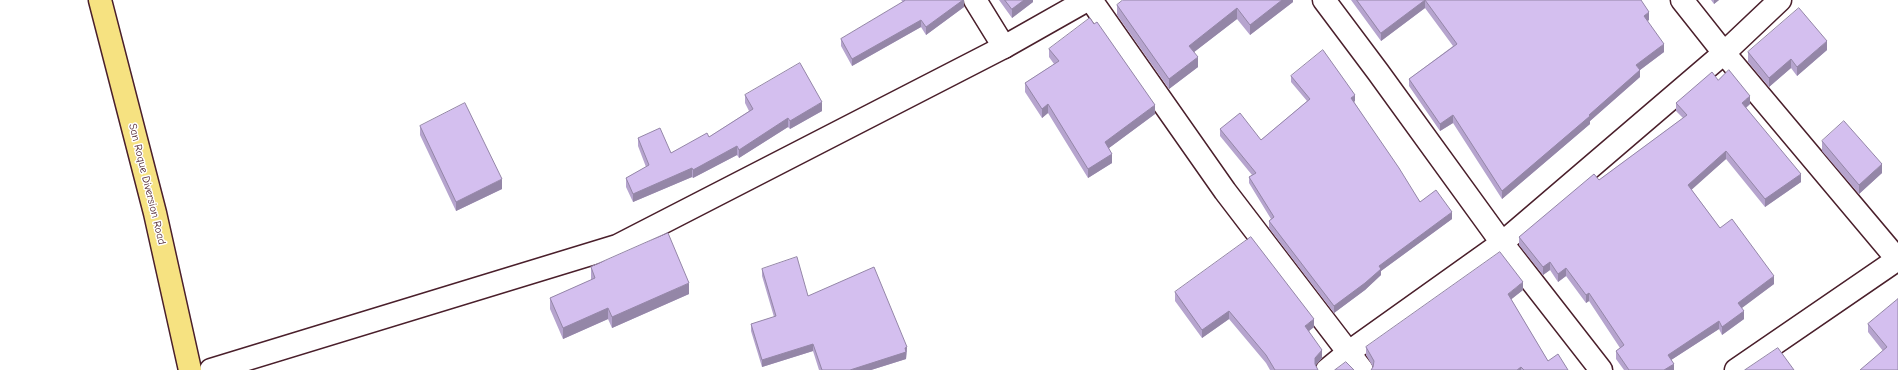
<!DOCTYPE html>
<html>
<head>
<meta charset="utf-8">
<style>
	body { margin:0 }
	canvas { display:block; background:#fff }
</style>
</head>
<body>
<canvas width="1898" height="370"></canvas>
<script>
const g = document.querySelector('canvas').getContext('2d');
g.lineJoin = 'round';
function stroke(path, color, width, dash) { g.strokeStyle = color; g.lineWidth = width; g.lineCap = dash ? 'butt' : 'round'; g.setLineDash(dash || []); g.stroke(path); }
function fillPath(path, color) { g.fillStyle = color; g.fill(path, 'evenodd'); }
function write(font, color, halo, rows, align = 'center') {
  g.font = font + ' "Comic Neue",sans-serif'; g.lineWidth = 3; g.setLineDash([]); g.textBaseline = 'middle'; g.strokeStyle = halo; g.fillStyle = color; for (const [text, x, y, turn = 0] of rows) {
    g.save(); g.translate(x, y); g.rotate((+turn || 0) * Math.PI / 180); g.textAlign = isNaN(turn) ? turn : align; if (halo) g.strokeText(text, 0, 0); g.fillText(text, 0, 0); g.restore();
  }
}
const street = new Path2D(`
	M975 0 1004 47
	M1091 0 1225 191 1362 370
	M1324 0 1378 72 1502 243 1601 370
	M1682 0 1724 53 1898 260
	M1327 370 1349 352 1502 243 1724 53 1780 0
	M1736 370 1898 259`);
const secondary = new Path2D(`
	M211 370 617 246 1004 47 1087 0`);
const primary = new Path2D(`
	M100 0 155 213 190 370`);
stroke(street, '#4a1f2b', 25);
stroke(secondary, '#4a1f2b', 25);
stroke(primary, '#4a1f2b', 25);
stroke(street, '#fff', 22);
stroke(secondary, '#fff', 22);
stroke(primary, '#f6e281', 22);
fillPath(new Path2D(`
	M901 0H964V7L926 35 921 27 852 66 841 46V39L903 2Z
	M999 0H1033V2L1012 18Z
	M1293 0V2L1250 35 1237 19 1194 52 1198 67 1169 89 1117 15V5Z
	M1351 0H1641L1649 20 1647 21 1664 52 1640 70V77L1590 121V124L1502 199 1453 123 1440 131 1409 86V79L1453 46 1425 8 1381 41Z
	M1711 0H1719L1714 4Z
	M1049 49 1155 114 1109 148 1112 163 1088 178 1048 113 1042 118 1025 92V83L1054 64 1049 57Z
	M1827 50 1797 76 1791 68 1769 87 1748 62V52Z
	M1291 76 1355 101 1354 102 1420 202 1452 219 1381 271V275L1365 290 1334 313 1269 228V221L1271 219 1249 183V177L1252 175 1220 136V129L1261 140 1307 101 1291 82Z
	M1718 80 1750 104 1746 108 1801 182 1765 207 1726 159 1691 189 1720 228 1774 284 1741 308 1744 319 1722 335 1719 329 1671 360 1674 370H1624L1616 359V351L1620 348 1589 301 1586 303 1566 276 1558 282 1550 270 1543 275 1519 245V237L1599 180 1683 118 1676 111V103Z
	M745 95 822 111 790 129 788 127 739 158 737 155 693 178 692 177 633 202 626 187V178L646 167 638 146V138L671 153 709 137 749 111 745 103Z
	M420 126 502 189 456 211 420 135Z
	M1822 141 1882 173 1859 194 1822 151Z
	M591 267 689 294 612 328 608 319 563 339 550 309V298L591 280Z
	M762 269 808 296 907 347 906 359 871 370H819L813 351 762 367 751 331V324L774 317 762 276Z
	M1523 290 1511 299 1548 361 1568 370H1371L1373 367 1366 355V347Z
	M1175 292 1314 327 1309 331 1322 358 1315 366 1318 370H1270L1266 363 1229 319 1202 338 1175 301Z
	M1898 299V370L1868 332V324Z`), '#b6a4ce');
fillPath(new Path2D(`
	M963 0H964V7L926 35V27Z
	M1024 0H1033V2L1012 18V9Z
	M1282 0H1293V2L1250 35V25Z
	M1425 0V8L1381 41V33Z
	M1714 0H1719L1714 4Z
	M1237 8V19L1189 56V46Z
	M1649 12V20L1644 24V16Z
	M921 20V27L852 66V59Z
	M1827 41V50L1797 76V67Z
	M1664 44V52L1640 70V77L1590 121V124L1502 199V191L1589 115 1636 65Z
	M1198 57V67L1169 89V79Z
	M1791 59V68L1769 87V78Z
	M1355 95V101L1351 104V98Z
	M1750 96V104L1742 111V103Z
	M822 102V111L790 129V121Z
	M1048 104V113L1042 118V109Z
	M1155 105V114L1105 151V142Z
	M1453 115V123L1440 131V124Z
	M788 118V127L739 158V150Z
	M737 146V155L693 178V170Z
	M1726 151V159L1688 193V185Z
	M1112 154V163L1088 178V169Z
	M1882 164V173L1859 194V185Z
	M692 168V177L633 202V194Z
	M1801 174V182L1765 207V199Z
	M502 179V189L456 211V202Z
	M1452 212V219L1381 271V275L1365 290 1334 313V306L1379 266Z
	M1550 262V270L1543 275V267Z
	M1566 268V276L1558 282V274Z
	M1774 276V284L1738 311V303Z
	M1523 282V290L1508 302V294Z
	M689 283V294L612 328V317Z
	M1589 293V301L1586 303V295Z
	M608 308V319L563 339V328Z
	M1229 311V319L1202 338V330Z
	M1744 311V319L1722 335V327Z
	M1314 319V327L1305 334V326Z
	M1719 321V329L1668 362V355Z
	M813 344V351L762 367V360Z
	M907 347 906 359 871 370H850Z
	M1322 350V358L1315 366V370V358Z
	M1674 364V370H1664Z
	M1521 367V370H1517Z`), '#9486a7');
const building = new Path2D(`
	M906 0H963L926 27 921 20 852 59 841 39Z
	M1005 0H1024L1012 9Z
	M1123 0H1282L1250 25 1237 8 1189 46 1198 57 1169 79 1117 5Z
	M1357 0H1641L1649 12 1644 16 1664 44 1636 65 1640 70 1589 115 1590 116 1502 191 1453 115 1440 124 1409 79 1457 44 1425 0 1381 33Z
	M1799 8 1827 41 1797 67 1791 59 1769 78 1748 52Z
	M1090 18 1094 24 1097 22 1155 105 1105 142 1112 154 1088 169 1048 104 1042 109 1025 83 1059 61 1049 49Z
	M1323 50 1355 95 1351 98 1399 168 1420 202 1436 190 1452 212 1379 266 1381 269 1365 283 1334 306 1269 221 1274 217 1249 177 1256 173 1220 129 1240 113 1261 140 1310 99 1291 76Z
	M800 63 822 102 790 121 788 118 739 150 737 146 693 170 692 168 633 194 626 178 649 165 638 138 660 128 671 153 707 133 709 137 753 109 745 95Z
	M1729 70 1750 96 1742 103 1801 174 1765 199 1726 151 1688 185 1720 228 1732 219 1774 276 1738 303 1744 311 1722 327 1719 321 1668 355 1674 364 1664 370H1629L1616 351 1624 345 1589 293 1586 295 1566 268 1558 274 1550 262 1543 267 1519 237 1594 174 1599 180 1687 115 1676 103 1712 72 1718 80Z
	M465 103 502 179 456 202 420 126Z
	M1844 121 1882 164 1859 185 1822 141Z
	M668 233 689 283 612 317 608 308 563 328 550 298 595 278 591 267Z
	M1251 237 1314 319 1305 326 1322 350 1315 358V364L1318 370H1275L1266 355 1229 311 1202 330 1175 292Z
	M1500 252 1523 282 1508 294 1548 361 1558 354 1568 370H1524L1521 367 1517 370H1371L1373 367 1374 361 1366 347Z
	M797 257 808 296 874 267 907 347 905 348 906 352 850 370H822L813 344 762 360 751 324 776 316 762 269Z
	M1898 299V370H1860L1887 347 1868 324Z
	M1778 348 1794 370H1745Z
	M1346 362 1354 370H1335Z`);
fillPath(building, '#d4bfef');
stroke(building, '#9486a7', 1);
write('11px', '#4a1f2b', '#fff', [
	["San Roque Diversion Road",147,184,76]
]);
</script>
</body>
</html>
